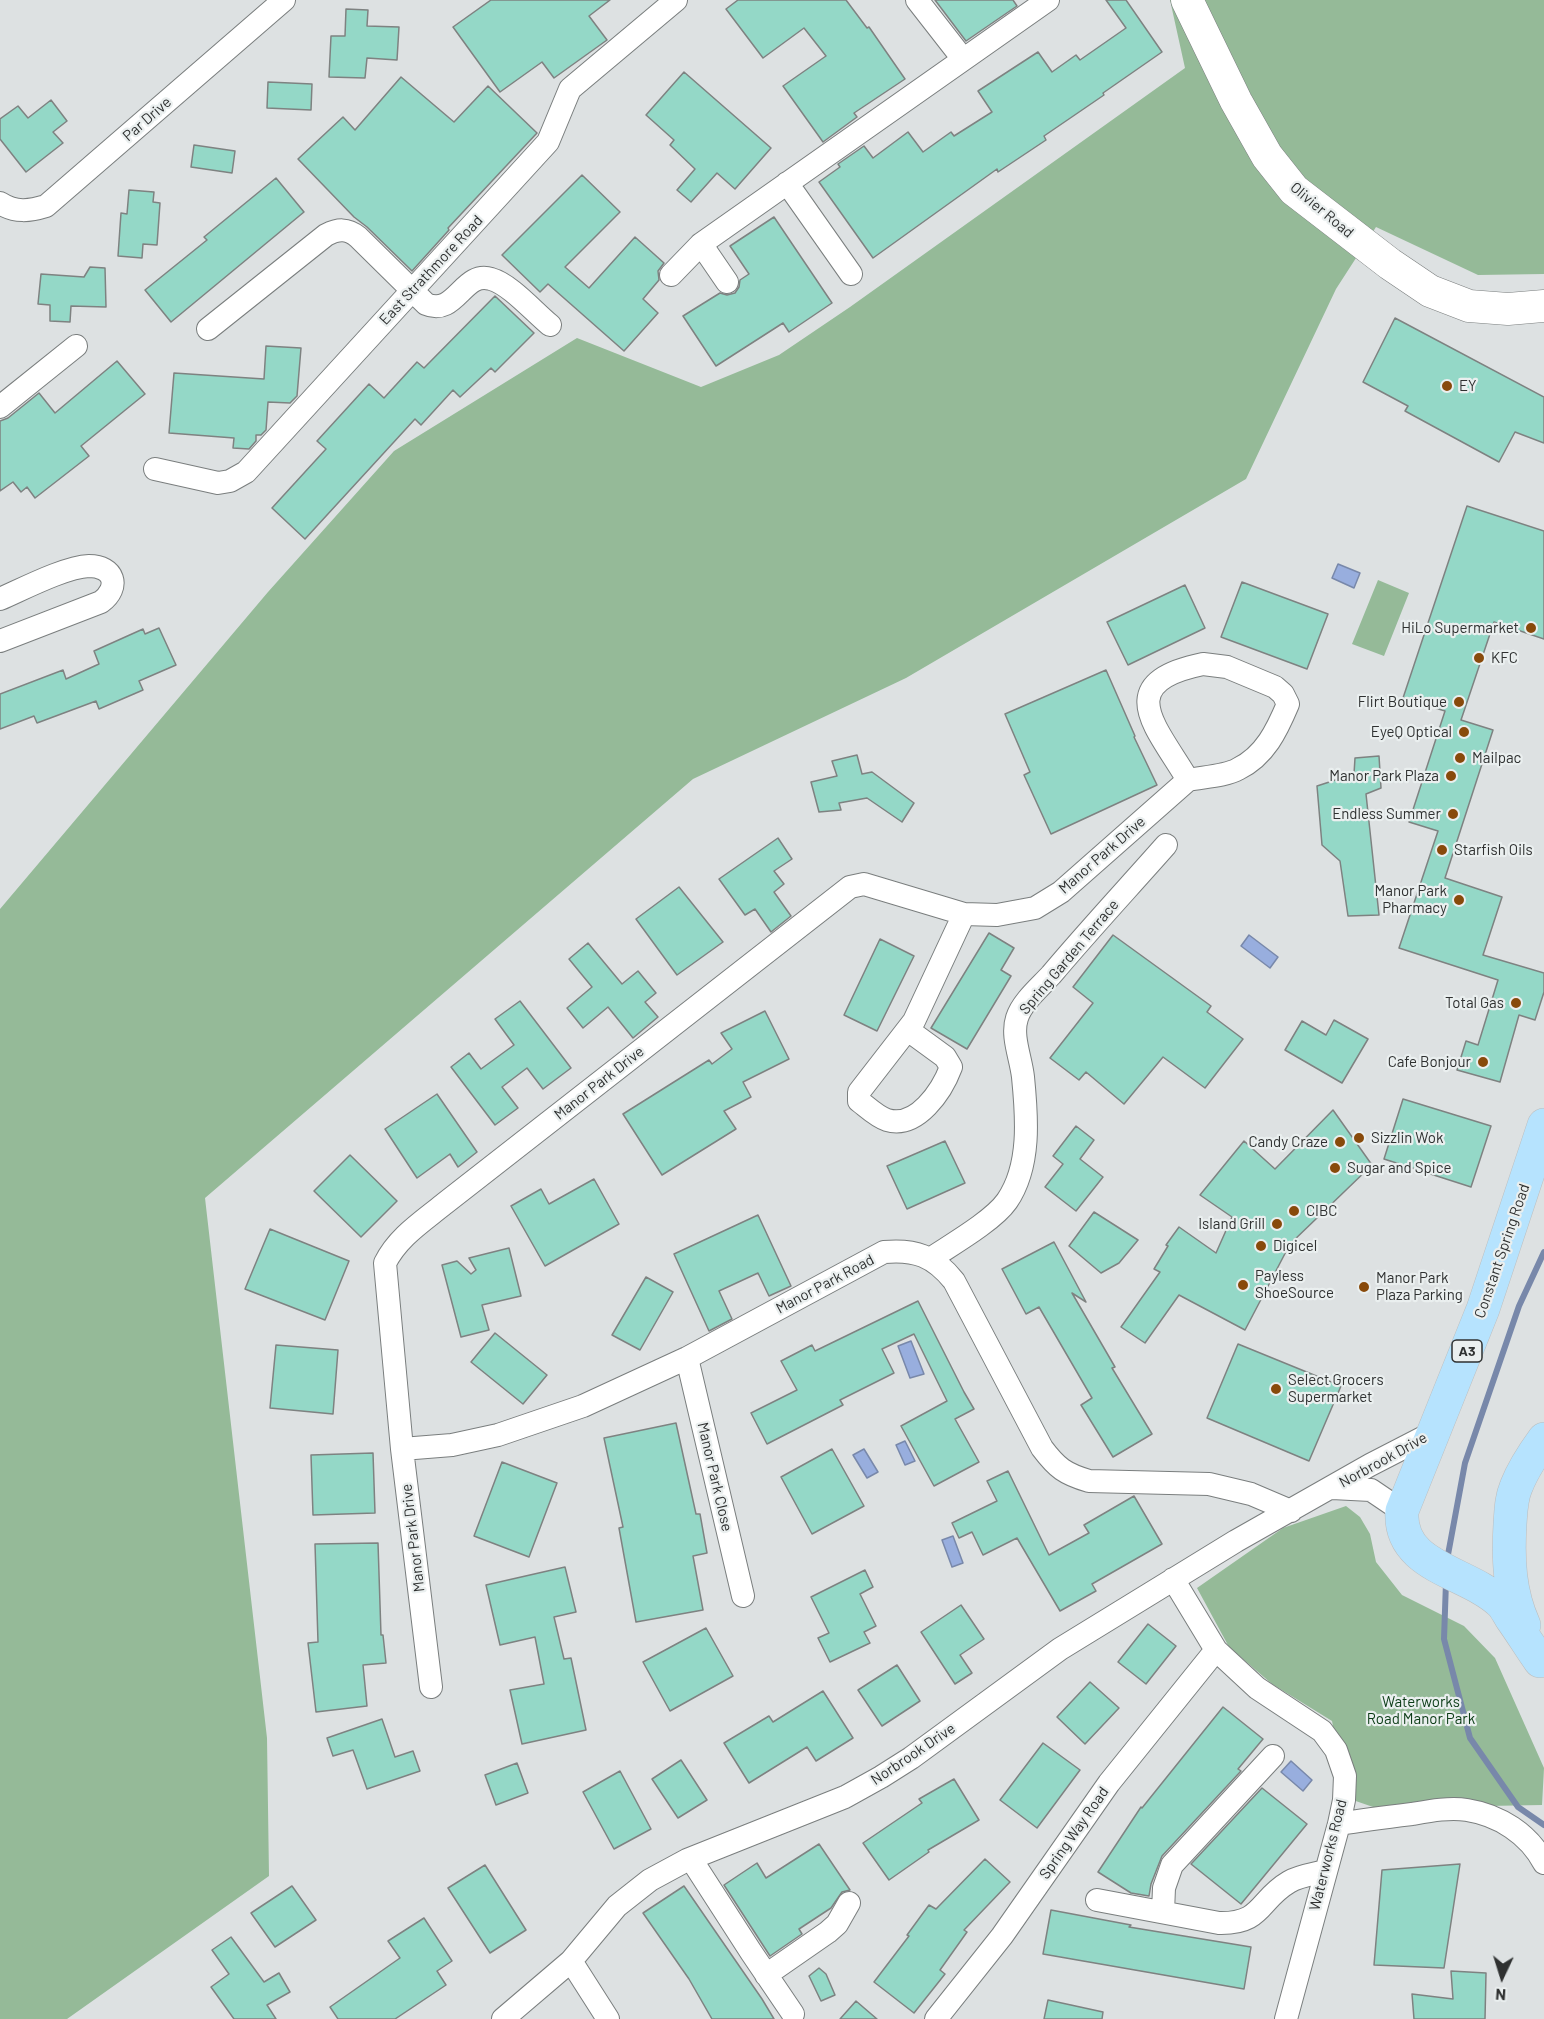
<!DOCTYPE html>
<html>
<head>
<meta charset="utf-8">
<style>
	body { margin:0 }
	#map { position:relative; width:1544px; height:2019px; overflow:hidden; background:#dde1e2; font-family:Barlow,sans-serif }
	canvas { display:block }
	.north { position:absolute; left:1472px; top:1947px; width:60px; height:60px; -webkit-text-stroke:4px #eaefef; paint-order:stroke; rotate:184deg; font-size:16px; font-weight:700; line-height:24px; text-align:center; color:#2f3131 }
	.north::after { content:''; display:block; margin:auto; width:21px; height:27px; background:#2f3131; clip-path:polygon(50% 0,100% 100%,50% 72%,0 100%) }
</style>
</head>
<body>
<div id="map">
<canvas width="1544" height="2019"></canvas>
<div class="north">N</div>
</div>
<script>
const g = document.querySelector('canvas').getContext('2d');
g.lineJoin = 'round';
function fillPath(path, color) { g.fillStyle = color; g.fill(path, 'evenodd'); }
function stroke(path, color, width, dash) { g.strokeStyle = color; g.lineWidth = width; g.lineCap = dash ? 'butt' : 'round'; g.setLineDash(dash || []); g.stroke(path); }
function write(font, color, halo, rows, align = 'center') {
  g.font = font + ' Barlow,sans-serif'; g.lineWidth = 4.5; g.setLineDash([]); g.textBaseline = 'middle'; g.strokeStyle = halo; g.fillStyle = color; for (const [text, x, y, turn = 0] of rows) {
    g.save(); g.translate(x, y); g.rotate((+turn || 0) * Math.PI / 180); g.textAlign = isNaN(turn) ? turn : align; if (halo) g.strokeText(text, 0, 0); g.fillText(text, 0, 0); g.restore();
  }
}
fillPath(new Path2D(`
	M1170 0H1544V274L1478 275 1376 227 1336 289 1246 479 906 678 693 779 205 1198 267 1738 269 1876 67 2019H0V909L268 592 394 451 577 338 701 387 779 355 850 307 1185 68Z
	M1378 580 1409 593 1384 656 1352 644Z
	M1346 1506 1360 1517 1370 1534 1376 1562 1402 1595 1464 1626 1495 1658 1544 1768 1542 1805 1376 1808 1347 1798 1332 1721 1272 1684 1229 1647 1197 1588 1283 1528Z`), '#95ba98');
const water = new Path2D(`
	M1338 564 1360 573 1354 588 1332 578Z
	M1249 935 1278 957 1270 968 1241 946Z
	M911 1341 924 1374 910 1378 898 1346Z
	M905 1441 915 1461 905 1465 896 1445Z
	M864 1449 878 1472 867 1478 853 1455Z
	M953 1536 963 1563 952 1567 942 1540Z
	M1291 1761 1312 1780 1303 1791 1281 1772Z`);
fillPath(water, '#98aede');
stroke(water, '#7888aa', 1.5);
stroke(new Path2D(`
	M1447 1560 1465 1463 1519 1306 1544 1252
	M1446 1582 1444 1639 1470 1738 1518 1807 1544 1825`), '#7888aa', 6);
const building = new Path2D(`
	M491 0H610L589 16 607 40 554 78 542 62 500 92 453 27Z
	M738 0H846L867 28 869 27 905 79 854 113 857 117 823 142 783 86 826 56 804 28 763 58 726 9Z
	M935 0H1013L1017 6 966 41Z
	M1106 0H1126L1162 52 1103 93 1104 95 1044 136 1046 140 998 172 997 169 873 258 819 182 840 167 838 164 864 146 873 158 908 132 923 152 951 132 954 136 992 112 978 91 1038 52 1052 72 1076 55 1080 60 1126 28Z
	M346 9 368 10 367 26 399 27 397 60 367 58 365 78 329 77 331 36H345Z
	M684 72 771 148 735 189 717 173 691 202 677 190 695 169 670 145 674 140 646 115Z
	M401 77 454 122 488 86 537 133 448 228 449 230 412 271 367 227 354 217 298 159 343 117 355 130Z
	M268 82 312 84 311 110 267 108Z
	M51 100 67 121 53 132 63 143 26 172 0 139V119L18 106 28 118Z
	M194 145 235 151 232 173 191 167Z
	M582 175 620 212 565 267 589 288 635 237 664 263 658 271 659 280 643 299 658 313 624 351 548 284 540 292 502 255Z
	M276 178 304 212 171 322 145 290 207 240 204 237Z
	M129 190 154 192 153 202 160 203 157 245 143 244 142 258 118 256 121 213 127 214Z
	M774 217 832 303 789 332 783 323 716 366 683 316 720 293 727 295 735 293 739 287 740 280 749 274 730 246Z
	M90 267 105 268 106 307 71 306 70 322 50 321V305L38 304 41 274 84 277Z
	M495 296 534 333 495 372 491 368 460 397 453 390 421 425 415 419 305 539 272 508 326 449 317 441 369 384 384 398 417 362 424 368Z
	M1395 318 1544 397V443L1515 432 1499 462 1405 411 1408 406 1363 382Z
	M266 346 301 348 297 396 290 403 268 402 266 430 261 435H256V441L249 449 233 448 234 438 169 433 174 373 264 379Z
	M117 361 145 394 81 446 89 456 35 498 27 487 21 492 13 482 0 491V421L8 418 39 393 55 413Z
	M1467 506 1544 531V639L1494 622 1461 720 1493 730 1445 878 1502 897 1483 955 1544 973V992L1535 1020 1519 1015 1500 1082 1457 1070 1466 1041 1478 1045 1498 980 1399 948 1438 831 1409 822 1445 711 1403 698Z
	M1242 582 1328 614 1307 669 1221 637Z
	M1185 585 1205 628 1128 665 1107 622Z
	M159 628 176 665 139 681 143 690 99 709 96 701 37 723 34 716 0 729V694L63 670 66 679 99 664 94 651 143 629 145 634Z
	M1106 670 1135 736 1134 737 1157 785 1051 834 1024 775 1030 772 1005 714Z
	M857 755 862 774 872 772 914 803 902 822 867 798 839 803 841 810 819 812 811 782 837 776 832 761Z
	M1379 756 1381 788 1366 794 1379 915 1348 916 1340 861 1322 845 1317 786 1354 774 1355 758Z
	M778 838 792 859 774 871 784 884 774 892 791 916 771 932 755 909 745 915 719 879Z
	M679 887 723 942 677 975 636 919Z
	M989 933 1014 948 1001 970 1011 976 967 1049 931 1028Z
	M1113 935 1211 1006 1207 1012 1243 1039 1205 1088 1163 1057 1124 1104 1086 1072 1079 1080 1050 1058 1093 1003 1073 987Z
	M880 939 914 956 877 1031 844 1015Z
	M588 943 622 984 638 971 656 993 645 1002 658 1017 633 1038 608 1007 583 1028 567 1008 592 987 569 959Z
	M520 1001 571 1068 543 1089 527 1068 502 1087 518 1108 495 1125 451 1067 469 1053 481 1069 514 1045 495 1019Z
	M765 1011 789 1059 743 1082 751 1097 724 1111 736 1129 662 1175 623 1114 709 1060 712 1064 732 1049 721 1033Z
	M1334 1020 1368 1039 1342 1083 1285 1050 1302 1021 1326 1035Z
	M437 1094 477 1152 458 1167 450 1154 417 1178 385 1129Z
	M1403 1099 1491 1126 1471 1187 1384 1159Z
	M1333 1110 1372 1165 1290 1244 1245 1330 1179 1295 1145 1343 1121 1327 1160 1272 1154 1269 1168 1246 1166 1245 1179 1227 1216 1253 1232 1217 1200 1195 1244 1141 1275 1169Z
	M1076 1126 1094 1140 1080 1159 1103 1177 1076 1211 1045 1187 1063 1164 1053 1156Z
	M945 1141 965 1183 907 1209 887 1166Z
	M350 1155 397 1201 361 1237 314 1191Z
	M594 1179 619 1224 545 1266 511 1206 541 1189 549 1204Z
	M1094 1212 1138 1240 1119 1263 1101 1273 1069 1246Z
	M758 1215 791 1286 769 1296 758 1273 719 1291 732 1319 709 1331 674 1254Z
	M270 1229 349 1261 325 1320 245 1289Z
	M1054 1242 1086 1302 1072 1293 1115 1367 1112 1368 1152 1434 1113 1457 1081 1405 1092 1398 1039 1307 1026 1314 1002 1269Z
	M509 1248 521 1296 482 1305 489 1330 461 1337 442 1265 457 1261 471 1274 476 1270 469 1258Z
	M646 1277 673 1292 640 1350 612 1335Z
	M918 1301 964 1392 974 1409 955 1419 979 1462 934 1486 901 1426 947 1401 914 1334 882 1349 894 1373 840 1400 843 1405 767 1444 751 1413 797 1390 781 1361 812 1345 815 1351Z
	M495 1333 547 1375 523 1404 471 1362Z
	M1238 1344 1341 1386 1309 1461 1207 1418Z
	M276 1345 338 1350 333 1414 270 1408Z
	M676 1423 696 1514H700L707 1553 693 1556 703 1610 636 1622 619 1528 623 1527 604 1438Z
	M832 1449 864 1506 812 1534 781 1477Z
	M373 1453 375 1513 313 1515 311 1455Z
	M502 1462 557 1483 529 1557 474 1536Z
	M1008 1471 1049 1555 1089 1533 1084 1525 1134 1496 1162 1544 1092 1584 1096 1591 1060 1611 1017 1538 983 1555 972 1532 959 1538 952 1523 997 1501 987 1481Z
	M378 1543 381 1635H383L386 1663 363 1665 367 1706 316 1712 308 1643 318 1642 315 1544Z
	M565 1567 576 1612 554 1617 564 1659 571 1658 586 1730 522 1744 510 1690 544 1684 535 1637 500 1645 486 1585Z
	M865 1570 873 1587 860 1594 876 1626 864 1632 870 1643 830 1662 818 1638 829 1633 811 1597Z
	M961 1605 984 1639 960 1655 972 1673 955 1684 921 1632Z
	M1148 1624 1176 1646 1146 1684 1118 1662Z
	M706 1628 733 1676 670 1711 643 1662Z
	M897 1665 920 1701 882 1726 858 1690Z
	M1090 1682 1119 1708 1085 1744 1057 1717Z
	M823 1691 853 1738 816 1761 807 1747 749 1783 724 1743 769 1716 773 1722Z
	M1223 1707 1263 1739 1238 1769 1241 1771 1162 1856 1151 1884 1149 1896 1131 1893 1098 1872 1141 1807 1142 1808Z
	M382 1719 395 1757 413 1751 420 1771 367 1789 353 1750 333 1756 327 1738Z
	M1043 1743 1080 1770 1037 1828 1000 1800Z
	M681 1760 707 1800 678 1818 652 1779Z
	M517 1763 528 1793 496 1805 485 1775Z
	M620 1771 651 1829 614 1849 583 1792Z
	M954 1779 979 1820 928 1850 929 1852 889 1880 863 1843 922 1803 919 1799Z
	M1262 1788 1307 1824 1241 1904 1191 1864Z
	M819 1844 850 1890 842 1892 831 1908 799 1929 802 1934 770 1956 724 1885 757 1863 766 1878Z
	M985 1859 1010 1882 964 1930 967 1932 940 1970 945 1974 914 2013 874 1982 909 1936 907 1935 929 1905 936 1909Z
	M1460 1864 1444 1968 1374 1965 1382 1870Z
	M485 1865 526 1930 490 1953 448 1888Z
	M292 1886 316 1920 275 1947 251 1913Z
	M684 1886 762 1999 774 2019H712L689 1979 643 1913Z
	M1051 1910 1131 1925 1129 1927 1251 1947 1244 1989 1043 1954Z
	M424 1918 452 1961 437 1971 446 1985 395 2019H338L330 2007 400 1958 388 1941Z
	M231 1937 264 1982 279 1973 290 1992 267 2005 276 2019H234L211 1987 229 1974 212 1950Z
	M819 1968 826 1974 835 1995 821 2001 809 1976Z
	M1451 1971 1486 1973 1485 2019H1414L1412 1994 1453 1999Z
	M1048 2000 1103 2012 1102 2019H1044Z
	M856 2001 877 2019H840Z`);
fillPath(building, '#94d8c7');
stroke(building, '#7e8281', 1.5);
const street = new Path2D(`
	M917 0 963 59
	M787 183 851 274
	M0 203C15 213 30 211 46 206L284 0
	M701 244 727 282
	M671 275 701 244 1048 0
	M208 329 326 235C338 229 347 228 358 237L426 304C456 317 463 270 491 279 510 284 534 312 550 325
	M0 407 76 346
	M155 469 218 483 230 481 246 472 548 142 570 89 676 0
	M0 599C23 589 65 567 89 566 114 566 121 587 101 602L0 641
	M1203 664 1227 667 1275 687 1283 694 1288 704C1277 730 1265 756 1238 769 1226 776 1202 777 1188 780 1156 726 1111 683 1203 664Z
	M908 1030 945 1057 951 1067C942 1091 917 1129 887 1120 877 1117 867 1107 859 1101V1092L914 1021 964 914
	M930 1259C951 1245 993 1221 1007 1201 1031 1166 1027 1117 1023 1077 1021 1058 1011 1036 1017 1018 1022 1002 1040 987 1051 975 1088 931 1128 888 1166 845
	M687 1358 743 1596
	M402 1449 452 1445 498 1435 583 1406 687 1358 884 1252C915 1249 934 1256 954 1281L1042 1448C1057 1468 1065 1474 1089 1481L1209 1484 1251 1494 1291 1511
	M1332 1488 1371 1490 1402 1511
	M1173 1579 1216 1650 1257 1688 1322 1731 1336 1750 1345 1776 1344 1800 1339 1824 1286 2019
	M431 1687 402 1449 385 1263C398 1237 422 1222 444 1204L850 887 864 884 964 914 997 915 1035 908 1061 892 1188 780
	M1339 1824C1363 1820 1387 1817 1412 1814 1429 1811 1450 1807 1467 1810 1499 1815 1529 1834 1544 1863
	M691 1859 751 1952 793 2014
	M1097 1900 1219 1923C1263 1924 1258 1900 1289 1882 1299 1876 1314 1874 1326 1871
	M1163 1912 1164 1888 1172 1865 1273 1756
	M571 1961 608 2019
	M766 1975 828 1932 837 1924 849 1903
	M503 2019 571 1961 617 1906 650 1880 687 1860 845 1797 881 1777 911 1758 1060 1649 1236 1541 1370 1465 1434 1432
	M936 2019 1002 1936 1109 1783 1216 1650`);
const secondary = new Path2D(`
	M1187 0 1236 101 1267 156 1294 190 1390 264 1430 291 1469 306 1508 309 1544 306`);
const primary = new Path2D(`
	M1524 1625C1509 1592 1508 1559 1510 1524 1511 1511 1511 1499 1516 1487 1523 1469 1533 1454 1544 1439
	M1540 1661C1530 1647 1521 1632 1511 1618 1508 1613 1505 1607 1501 1603 1468 1571 1398 1568 1402 1511L1483 1309 1544 1125`);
stroke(street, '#7a7e7e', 24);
stroke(secondary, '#7a7e7e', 33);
stroke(primary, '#bcbdbd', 34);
stroke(street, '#fff', 22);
stroke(secondary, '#fff', 32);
stroke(primary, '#b6e3fe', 33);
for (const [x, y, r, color] of [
	[1447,386,6,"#884a0b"],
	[1531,628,6,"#884a0b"],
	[1479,658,6,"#884a0b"],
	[1459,702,6,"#884a0b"],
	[1464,732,6,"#884a0b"],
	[1460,758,6,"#884a0b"],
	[1451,776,6,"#884a0b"],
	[1453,814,6,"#884a0b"],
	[1442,850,6,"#884a0b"],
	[1459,900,6,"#884a0b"],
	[1516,1003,6,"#884a0b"],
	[1483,1062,6,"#884a0b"],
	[1359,1138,6,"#884a0b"],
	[1340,1142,6,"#884a0b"],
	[1335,1168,6,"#884a0b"],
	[1294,1211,6,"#884a0b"],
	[1277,1224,6,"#884a0b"],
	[1261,1246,6,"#884a0b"],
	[1243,1285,6,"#884a0b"],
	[1364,1287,6,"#884a0b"],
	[1276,1389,6,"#884a0b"]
]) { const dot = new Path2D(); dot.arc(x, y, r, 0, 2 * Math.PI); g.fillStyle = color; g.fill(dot); stroke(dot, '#eaefef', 2); }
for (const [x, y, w] of [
	[1467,1351,30]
]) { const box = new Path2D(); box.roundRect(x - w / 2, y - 11, w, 22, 4.5); g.fillStyle = '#eaefef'; g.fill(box); stroke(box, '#2f3131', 1.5); }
write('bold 14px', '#2f3131', null, [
	["A3",1467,1351]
]);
write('15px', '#2f3131', '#eaefef', [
	["Par Drive",147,119,-41],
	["Olivier Road",1322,210,40],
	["East Strathmore Road",431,270,-47],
	["Manor Park Drive",1102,855,-41],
	["Spring Garden Terrace",1069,957,-50],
	["Manor Park Drive",599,1083,-38],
	["Constant Spring Road",1502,1251,-71],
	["Manor Park Road",825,1284,-28],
	["Norbrook Drive",1383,1460,-29],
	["Manor Park Close",715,1477,77],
	["Manor Park Drive",413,1538,-97],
	["Norbrook Drive",913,1754,-34],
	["Spring Way Road",1074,1833,-55],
	["Waterworks Road",1328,1855,-76]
]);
write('15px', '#2f3131', '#eaefef', [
	["EY",1459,386],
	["HiLo Supermarket",1519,628,"right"],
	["KFC",1491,658],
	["Flirt Boutique",1447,702,"right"],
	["EyeQ Optical",1452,732,"right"],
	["Mailpac",1472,758],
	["Manor Park Plaza",1439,776,"right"],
	["Endless Summer",1441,814,"right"],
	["Starfish Oils",1454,850],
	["Manor Park",1447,891,"right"],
	["Pharmacy",1447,908,"right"],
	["Total Gas",1504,1003,"right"],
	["Cafe Bonjour",1471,1062,"right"],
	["Sizzlin Wok",1371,1138],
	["Candy Craze",1328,1142,"right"],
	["Sugar and Spice",1347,1168],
	["CIBC",1306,1211],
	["Island Grill",1265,1224,"right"],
	["Digicel",1273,1246],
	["Payless",1255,1276],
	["ShoeSource",1255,1293],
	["Manor Park",1376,1278],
	["Plaza Parking",1376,1295],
	["Select Grocers",1288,1380],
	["Supermarket",1288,1397]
], 'left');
write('15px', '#0a3b15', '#eaefef', [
	["Waterworks",1421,1702],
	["Road Manor Park",1421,1719]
]);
</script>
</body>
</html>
